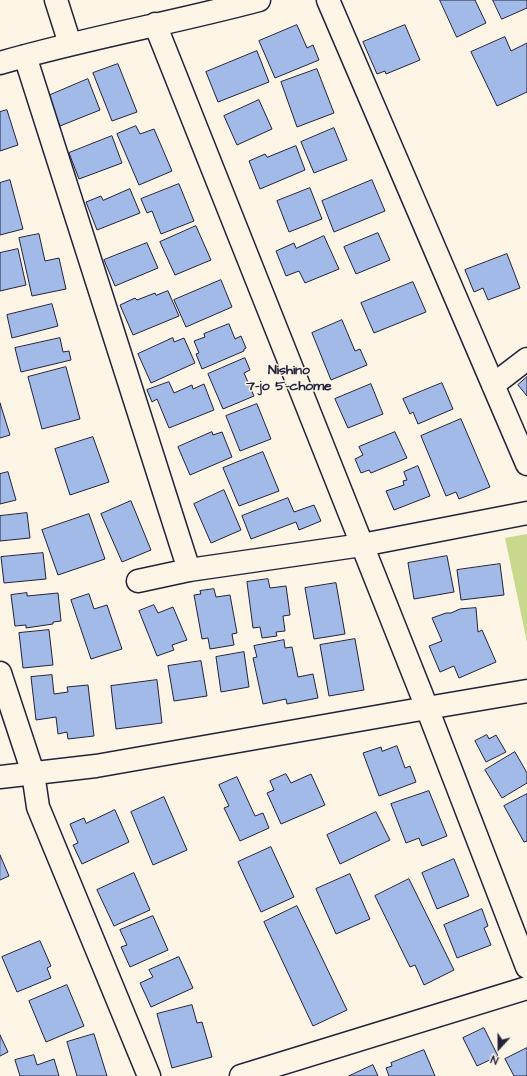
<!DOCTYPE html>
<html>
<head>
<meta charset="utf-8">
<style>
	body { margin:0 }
	#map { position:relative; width:527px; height:1076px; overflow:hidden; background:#fcf5e5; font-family:"Architects Daughter",sans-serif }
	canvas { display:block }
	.north { position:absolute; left:479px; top:1028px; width:40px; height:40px; -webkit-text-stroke:3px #fcf5e5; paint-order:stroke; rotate:201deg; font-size:11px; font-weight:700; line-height:16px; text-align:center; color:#22223b }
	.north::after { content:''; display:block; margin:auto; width:14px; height:18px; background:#22223b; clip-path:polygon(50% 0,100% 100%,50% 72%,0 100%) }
</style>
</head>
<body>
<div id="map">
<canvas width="527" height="1076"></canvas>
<div class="north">N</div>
</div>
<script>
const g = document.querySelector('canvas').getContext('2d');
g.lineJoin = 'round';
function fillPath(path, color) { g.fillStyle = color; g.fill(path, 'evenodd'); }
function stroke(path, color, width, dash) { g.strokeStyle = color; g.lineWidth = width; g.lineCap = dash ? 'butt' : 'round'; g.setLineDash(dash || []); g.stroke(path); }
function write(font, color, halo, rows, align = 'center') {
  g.font = font + ' "Architects Daughter",sans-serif'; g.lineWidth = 3; g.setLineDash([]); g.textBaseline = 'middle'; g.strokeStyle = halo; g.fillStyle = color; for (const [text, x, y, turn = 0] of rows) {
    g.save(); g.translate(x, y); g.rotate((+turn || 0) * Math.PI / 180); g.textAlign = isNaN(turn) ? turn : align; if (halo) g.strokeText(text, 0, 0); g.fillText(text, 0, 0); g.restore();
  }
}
fillPath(new Path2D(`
	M527 534V642L505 538Z`), '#c8d88c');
const building = new Path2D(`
	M440 0H475L486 23 457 37Z
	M493 0H527V8L502 19Z
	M297 25 307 48 313 45 319 60 275 78 259 41Z
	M405 25 420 60 386 74 385 71 377 74 363 42Z
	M505 37 511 51 527 43V92L497 106 471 52Z
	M257 51 269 82 218 102 206 72Z
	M118 64 137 112 112 121 93 73Z
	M317 69 334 113 297 127 281 82Z
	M88 79 100 110 60 126 48 96Z
	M259 100 272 129 237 145 224 116Z
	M7 110 18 145 0 151V112Z
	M136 126 140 134 154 129 172 171 139 185 117 134Z
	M334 128 347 160 314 173 301 142Z
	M112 136 122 163 79 179 69 153Z
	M296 146 305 170 260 189 249 161 265 154 267 157Z
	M10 180 23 229 0 235V183Z
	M372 180 385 211 334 232 322 201Z
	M179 184 194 221 161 234 152 211 147 213 141 199Z
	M310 188 322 219 289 232 277 201Z
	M130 189 140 213 97 230 86 202 101 196 103 200Z
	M196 226 211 260 175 275 160 242Z
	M378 233 390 260 356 274 344 247Z
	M39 234 45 261 59 258 66 289 32 296 19 238Z
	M324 236 339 269 305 283 299 271 286 276 276 251 294 243 296 248Z
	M147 243 158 268 115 286 104 260Z
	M18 249 26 285 0 291V253Z
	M507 254 520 288 488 300 483 288 474 292 465 270Z
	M221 280 232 307 186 327 174 300Z
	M413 282 426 312 374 333 361 303Z
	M168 291 179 316 133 335 120 305 135 298 137 300 155 293 156 295Z
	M52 304 58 326 12 338 7 315Z
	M342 320 355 351 360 349 367 365 331 380 312 333Z
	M229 324 235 339 241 336 246 348 244 349V351L202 369 196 354 199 353 194 341 205 337 204 334Z
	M60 338 63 352 69 351 71 360 21 372 15 348Z
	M173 338 174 342 184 338 195 363 151 383 138 354Z
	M245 358 250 370 244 373 254 396 223 409 208 374Z
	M66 367 80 419 42 429 28 377Z
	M527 377V396L518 385Z
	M169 382 174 393 192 385 193 389 204 384 214 410 169 428 157 399 152 402 147 390Z
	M442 383 453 409 418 424 413 412 410 414 403 399Z
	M371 384 383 414 348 428 335 399Z
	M0 403 10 435 0 438Z
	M257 404 271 439 240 451 226 416Z
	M461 419 490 487 459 499 456 492 446 496 421 436Z
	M212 432 213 435 222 432 232 457 190 475 178 447Z
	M395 432 407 458 371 473 369 470 361 473 355 459 363 455 359 447Z
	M93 437 109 482 70 495 55 449Z
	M263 452 279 491 239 506 223 468Z
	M418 466 430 496 394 510 386 491 404 485 403 481 407 480 404 472Z
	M8 472 16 500 0 504V474Z
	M224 490 241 530 211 543 194 504Z
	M288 498 294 512 314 505 321 521 299 530 296 522 251 539 242 516Z
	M131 501 151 550 122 562 101 514Z
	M27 513 30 538 0 541V516Z
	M89 514 105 559 58 575 42 530Z
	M43 553 46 579 4 583 1 557Z
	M447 556 454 592 414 599 408 563Z
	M500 564 504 595 461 600 457 570Z
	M268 579 270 588 286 586 290 615 283 616 285 631 276 632 277 636 262 638 260 627 253 628 247 582Z
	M336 583 345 634 314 639 305 588Z
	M214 589 216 597 230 595 237 633 232 634 234 645 210 649 208 638 202 639 194 595 201 594 200 591Z
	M27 593V596L58 593 61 621 53 622V624L26 628V625L15 626 11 595Z
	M89 594 94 609 107 605 122 649 91 659 71 600Z
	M154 605 158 613 173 607 187 640 172 645 174 650 157 656 139 611Z
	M476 608 478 632 482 630 496 662 459 678 454 666 440 672 429 646 442 641 432 618 446 613H451L460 609Z
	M49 630 53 665 23 668 19 633Z
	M355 639 364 690 329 696 320 645Z
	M284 640 285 648 292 647 298 677 313 674 318 698 287 704 286 699 263 704 253 658 257 657 254 646Z
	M244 652 249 687 221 692 216 657Z
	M201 661 207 696 174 701 168 666Z
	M52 675 54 694 68 692 67 687 88 685 94 736 68 739 67 732 58 734 56 717 36 720 31 677Z
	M157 680 162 723 116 729 111 686Z
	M487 735 489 739 496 735 506 752 486 762 475 741Z
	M397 746 405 768 410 766 416 782 379 796 363 753 381 747 382 751Z
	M515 752 527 773V783L502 798 485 770Z
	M286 774 291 783 311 774 325 805 281 824 267 793 274 790 270 781Z
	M237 777 255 816 263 813 269 828 240 841 224 808 229 806 219 785Z
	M429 791 447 836 422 846 419 838 406 843 391 804Z
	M527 794V841L524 842 504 806Z
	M164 797 187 850 153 865 131 812Z
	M115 810 129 842 82 864 73 845 78 843 70 824 84 818 86 823Z
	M376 812 390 840 340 864 327 835Z
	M271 847 294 897 261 912 238 862Z
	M0 855 9 876 0 880Z
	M454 859 469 896 437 909 422 873Z
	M134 873 150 910 114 926 97 890Z
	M350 874 370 919 336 934 316 889Z
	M409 879 454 970 424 985 415 965 410 967 375 896Z
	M297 906 347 1010 313 1026 264 922Z
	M482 909 488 926 484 928 491 945 457 958 444 925Z
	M153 916 168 950 130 967 121 947 127 945 120 930Z
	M40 941 51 966 47 968 51 978 17 992 2 957Z
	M179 957 193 988 151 1007 140 983 153 977 149 970Z
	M67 985 84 1026 46 1042 29 1001Z
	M192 1005 197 1023 202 1022 212 1057 172 1068 157 1014Z
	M484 1028 498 1056 477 1066 463 1038Z
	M94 1034 107 1076H77L67 1042Z
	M0 1035 8 1052 0 1056Z
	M527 1048V1076H514L505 1059Z
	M424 1050 435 1076H389L386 1068 392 1066 391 1063Z
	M34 1055 37 1065 54 1059 59 1076H20L15 1060Z
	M373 1065 378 1076H349Z`);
fillPath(building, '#a2bae7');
stroke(building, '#22223b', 1);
const minor = new Path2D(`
	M56 0 70 44
	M328 0 527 464
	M155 24 427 708 527 967
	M25 56 189 570
	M0 63C86 38 173 23 259 0
	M493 385 527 359
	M138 581 189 570 362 545 527 513
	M0 673 33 773 38 807 149 1076
	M0 777 96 766 427 708 527 691
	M241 1076 527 988`);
stroke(minor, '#22223b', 25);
stroke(minor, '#fcf5e5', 22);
write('bold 14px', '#22223b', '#fcf5e5', [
	["Nishino",289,371],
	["7-jo 5-chome",289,387]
]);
</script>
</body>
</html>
